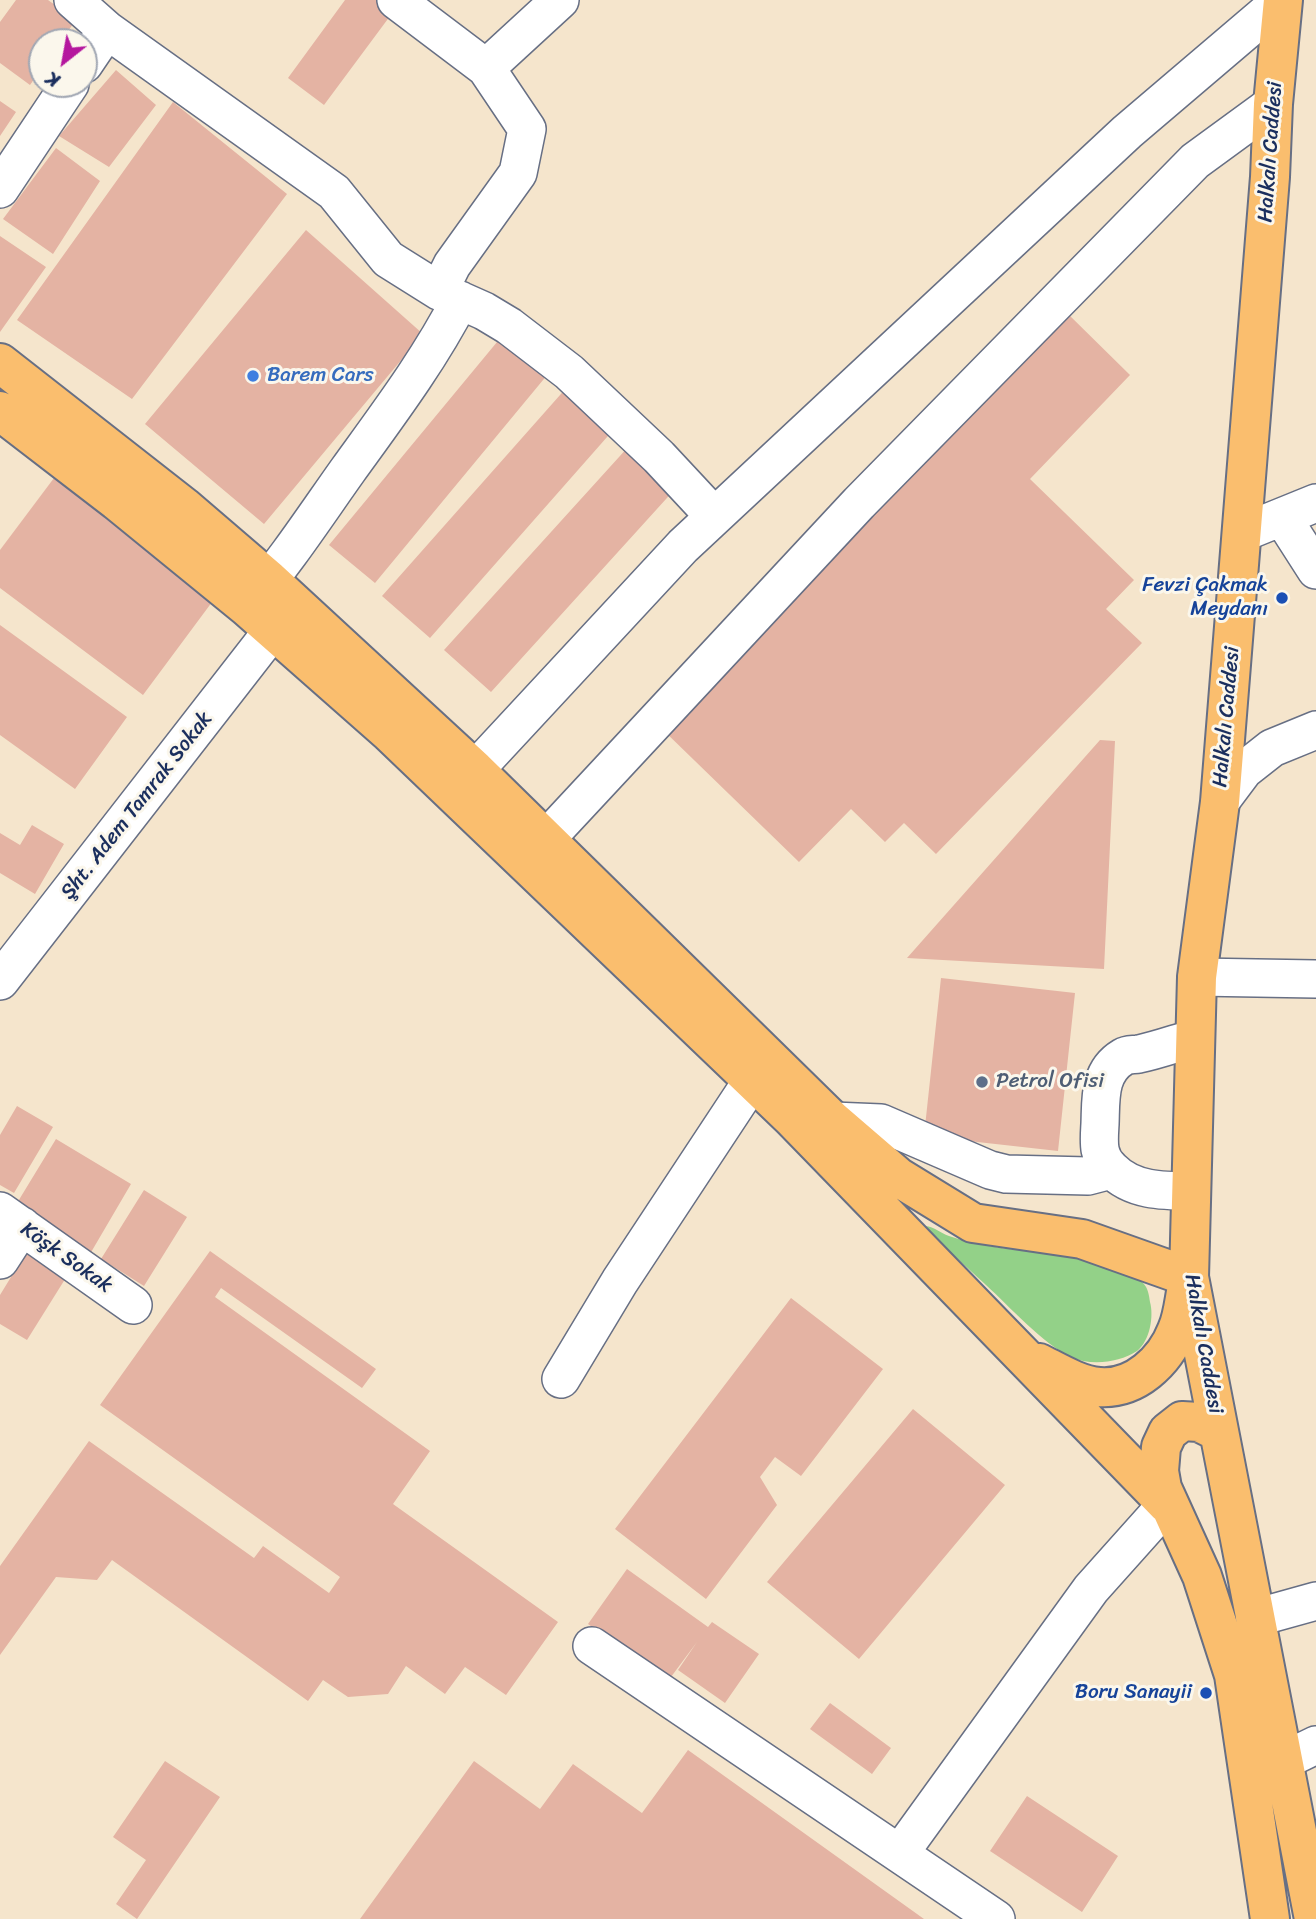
<!DOCTYPE html>
<html>
<head>
<meta charset="utf-8">
<style>
	body { margin:0 }
	#map { position:relative; width:1316px; height:1919px; overflow:hidden; background:#f5e5cc; font-family:Sriracha,sans-serif }
	canvas { display:block }
	.north { position:absolute; left:28px; top:28px; width:70px; height:70px; box-sizing:border-box; background:#fbf7ec; border:2px solid #a1a7b3; border-radius:50%; rotate:211deg; font-size:19px; font-weight:700; line-height:28px; text-align:center; color:#1b2f5e }
	.north::after { content:''; display:block; margin:auto; width:24px; height:32px; background:#b5179e; clip-path:polygon(50% 0,100% 100%,50% 72%,0 100%) }
</style>
</head>
<body>
<div id="map">
<canvas width="1316" height="1919"></canvas>
<div class="north">K</div>
</div>
<script>
const g = document.querySelector('canvas').getContext('2d');
g.lineJoin = 'round';
function fillPath(path, color) { g.fillStyle = color; g.fill(path, 'evenodd'); }
function stroke(path, color, width, dash) { g.strokeStyle = color; g.lineWidth = width; g.lineCap = dash ? 'butt' : 'round'; g.setLineDash(dash || []); g.stroke(path); }
function write(font, color, halo, rows, align = 'center') {
  g.font = font + ' Sriracha,sans-serif'; g.lineWidth = 6; g.setLineDash([]); g.textBaseline = 'middle'; g.strokeStyle = halo; g.fillStyle = color; for (const [text, x, y, turn = 0] of rows) {
    g.save(); g.translate(x, y); g.rotate((+turn || 0) * Math.PI / 180); g.textAlign = isNaN(turn) ? turn : align; if (halo) g.strokeText(text, 0, 0); g.fillText(text, 0, 0); g.restore();
  }
}
fillPath(new Path2D(`
	M925 1226C935 1227 940 1233 949 1236 960 1240 973 1242 985 1245 1029 1255 1108 1251 1143 1283 1148 1288 1149 1295 1150 1302 1154 1316 1150 1341 1137 1351 1119 1363 1090 1366 1071 1357 1043 1344 1009 1306 986 1285 965 1265 944 1248 925 1226Z`), '#93d188');
fillPath(new Path2D(`
	M16 0H48L76 20 60 42H42V68L30 85 0 63V22Z
	M345 0H385L396 8 324 105 288 78Z
	M116 70 156 105 109 167 59 136Z
	M0 101 16 112 0 136Z
	M173 102 287 194 132 399 17 320Z
	M56 148 100 181 53 254 3 219Z
	M306 230 423 334 264 524 145 424Z
	M0 236 46 267 0 332Z
	M1065 311 1130 375 1030 479 1134 580 1106 609 1142 643 936 854 904 823 885 842 851 809 799 862 660 727Z
	M502 336 548 374 375 583 329 545Z
	M568 386 615 428 430 638 382 596Z
	M629 446 676 488 491 692 444 650Z
	M57 474 218 594 143 695 0 588V550Z
	M0 625 127 717 75 789 0 735Z
	M1100 740 1115 741 1104 969 907 958Z
	M32 825 64 844 35 894 0 873V833L20 845Z
	M941 978 1075 993 1058 1151 924 1136Z
	M17 1106 53 1127 14 1193 0 1185V1135Z
	M56 1139 131 1184 90 1254 14 1208Z
	M144 1190 187 1217 144 1286 101 1259Z
	M27 1251 67 1276 27 1340 0 1324V1295Z
	M210 1251 376 1369 362 1388 221 1288 215 1297 430 1451 393 1504 558 1622 506 1695 465 1667 445 1694 406 1666 388 1694 348 1697 323 1680 308 1701 112 1560 97 1580 56 1577 0 1655V1566L89 1441 254 1558 263 1546 329 1593 340 1577 100 1405Z
	M791 1298 883 1369 801 1476 775 1457 760 1477 777 1505 706 1599 615 1529Z
	M913 1409 1005 1485 859 1659 767 1582Z
	M627 1569 708 1627 712 1622 759 1654 725 1703 678 1670 697 1642 668 1681 588 1624Z
	M830 1703 891 1748 872 1774 810 1729Z
	M688 1750 924 1919H360L474 1761 540 1809 573 1764 642 1813Z
	M165 1761 220 1797 137 1919 116 1904 146 1860 113 1837Z
	M1027 1796 1118 1856 1082 1912 990 1851Z`), '#e4b3a3');
const minor = new Path2D(`
	M73 0 107 30 334 192 388 259 439 291 484 311 509 326 569 372 659 457 714 516
	M396 0 486 68 527 129 518 173 452 265 439 291
	M84 64 107 30
	M486 68 560 0
	M0 189 70 84
	M1282 517 1316 570
	M1242 533 1316 503
	M250 603C286 561 316 515 348 470 387 416 430 359 460 300
	M475 770 683 546 1127 132 1282 0
	M1220 802 1244 770 1272 748 1316 730
	M547 838 859 503 1195 161 1273 104
	M1197 977 1316 979
	M0 981 273 630
	M833 1121 881 1123 990 1170 1006 1174 1088 1176 1111 1170
	M1191 1191C1163 1191 1132 1191 1111 1169 1097 1156 1099 1142 1100 1124 1101 1100 1098 1072 1123 1057 1128 1054 1133 1055 1139 1054 1158 1050 1177 1043 1195 1038
	M0 1211 133 1305
	M0 1260 22 1226
	M561 1379 620 1281 752 1081
	M1255 1618 1316 1601
	M592 1646 996 1919
	M1283 1761 1316 1745
	M900 1853 1091 1589 1167 1504`);
const major = new Path2D(`
	M1283 0 1273 104 1270 177 1220 802 1197 977 1189 1277 1314 1919
	M0 363 184 507 269 580 475 770 833 1121 898 1177 973 1223 1082 1239 1189 1277
	M0 411 117 501 247 607 390 733 792 1118 1167 1504
	M1039 1363C1057 1372 1078 1385 1099 1387 1135 1390 1165 1361 1177 1330 1183 1317 1184 1301 1187 1287
	M1219 1432 1199 1422 1182 1421 1168 1432 1161 1447 1159 1471 1162 1488 1202 1576 1234 1675 1270 1919`);
stroke(minor, '#676f84', 40);
stroke(major, '#676f84', 42);
stroke(minor, '#fff', 37);
stroke(major, '#fabe6e', 38);
for (const [x, y, r, color] of [
	[253,376,7,"#3f7fe0"],
	[1282,598,7,"#1a4fb4"],
	[982,1082,7,"#5c6f8a"],
	[1206,1693,7,"#1a4fb4"]
]) { const dot = new Path2D(); dot.arc(x, y, r, 0, 2 * Math.PI); g.fillStyle = color; g.fill(dot); stroke(dot, '#fbf7ec', 2.5); }
write('21px', '#1b2f5e', '#fbf7ec', [
	["Halkalı Caddesi",1271,152,-86],
	["Halkalı Caddesi",1227,717,-85],
	["Şht. Adem Tamrak Sokak",137,806,-52],
	["Köşk Sokak",66,1258,35],
	["Halkalı Caddesi",1203,1344,80]
]);
write('21px', '#366cbe', '#fbf7ec', [
	["Barem Cars",267,376]
], 'left');
write('21px', '#164399', '#fbf7ec', [
	["Fevzi Çakmak",1268,586],
	["Meydanı",1268,610],
	["Boru Sanayii",1192,1693]
], 'right');
write('21px', '#4e5e75', '#fbf7ec', [
	["Petrol Ofisi",996,1082]
], 'left');
</script>
</body>
</html>
